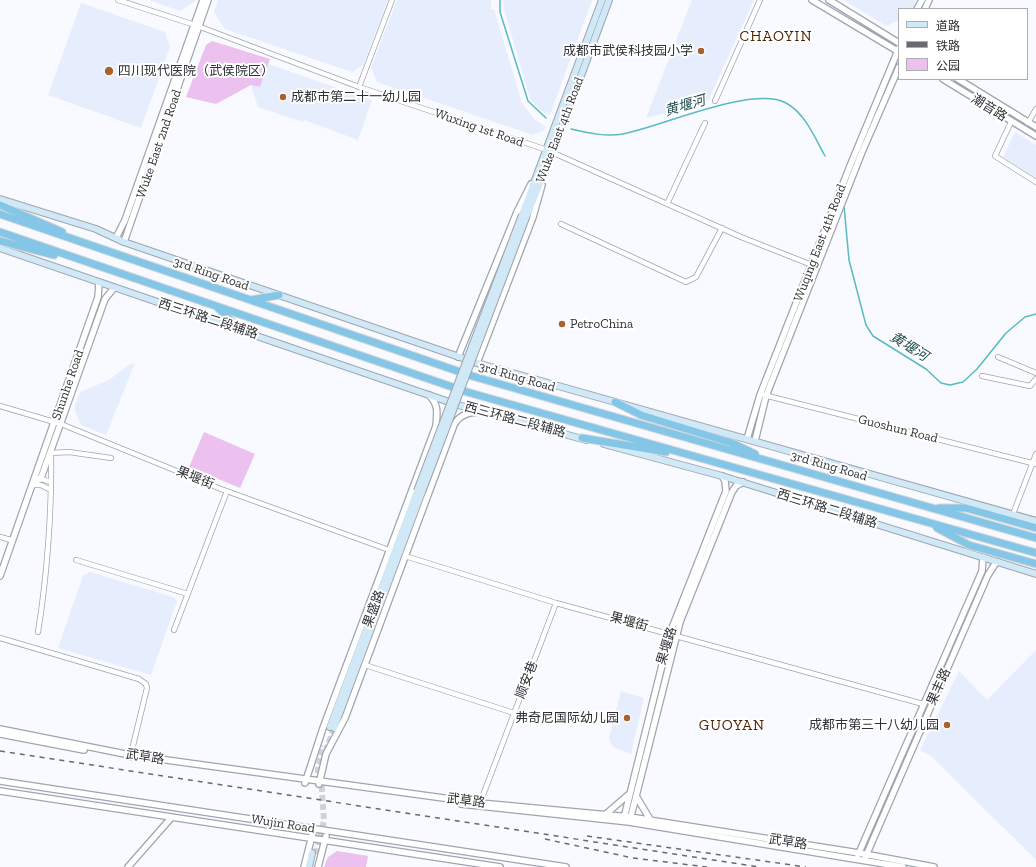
<!DOCTYPE html>
<html>
<head>
<meta charset="utf-8">
<style>
	body { margin:0 }
	#map { position:relative; width:1036px; height:867px; overflow:hidden; background:#f8faff; font-family:"Zilla Slab","Noto Sans SC",serif }
	canvas { display:block }
	.legend { position:absolute; left:898px; top:8px; width:130px; height:72px; box-sizing:border-box; background:#fff; border:1px solid #abadae; margin:0; padding:5px 7px; list-style:none; font-size:12px; color:#2e3135 }
	.legend li { display:flex; align-items:center; gap:8px; height:20px }
	.legend b { width:20px; border:1px solid #abadae }
</style>
</head>
<body>
<div id="map">
<canvas width="1036" height="867"></canvas>
<ul class="legend">
<li><b style="height:5px;background:#d1e9f6"></b>道路</li>
<li><b style="height:5px;background:#686a6f"></b>铁路</li>
<li><b style="height:11px;background:#ecc0ef"></b>公园</li>
</ul>
</div>
<script>
const g = document.querySelector('canvas').getContext('2d');
g.lineJoin = 'round';
function fillPath(path, color) { g.fillStyle = color; g.fill(path, 'evenodd'); }
function stroke(path, color, width, dash) { g.strokeStyle = color; g.lineWidth = width; g.lineCap = dash ? 'butt' : 'round'; g.setLineDash(dash || []); g.stroke(path); }
function write(font, color, halo, rows, align = 'center') {
  g.font = font + ' "Zilla Slab","Noto Sans SC",serif'; g.lineWidth = 4; g.setLineDash([]); g.textBaseline = 'middle'; g.strokeStyle = halo; g.fillStyle = color; for (const [text, x, y, turn = 0] of rows) {
    g.save(); g.translate(x, y); g.rotate((+turn || 0) * Math.PI / 180); g.textAlign = isNaN(turn) ? turn : align; if (halo) g.strokeText(text, 0, 0); g.fillText(text, 0, 0); g.restore();
  }
}
fillPath(new Path2D(`
	M149 0H197L180 11Z
	M218 0H388L363 65 352 72 225 29 214 12Z
	M397 0H491V9H494L522 103 534 119 546 127 544 130 533 135 377 82 371 68Z
	M503 0H592L550 115 542 111 530 99 504 9Z
	M692 0H754L707 103 646 118Z
	M844 0H916L912 9H899V20L886 26Z
	M81 3 165 32 170 47 141 128 48 95Z
	M268 64 372 100 358 140 304 120 303 122 258 107 251 85 260 87Z
	M1015 132 1036 145V178L1003 157Z
	M135 363 106 435 81 425 74 408 80 392 109 380 129 365Z
	M90 572 173 597 177 601 151 675 58 648 83 576Z
	M1036 650V860L931 756 920 750 959 671 987 700Z
	M621 691 644 698 631 754 613 747 609 739Z`), '#e6edfc');
fillPath(new Path2D(`
	M212 41 270 59 260 87 251 85 216 104 186 97 206 45Z
	M204 432 255 454 240 488 189 467Z
	M337 851 368 856 366 867H324L328 857Z`), '#ecc0ef');
stroke(new Path2D(`
	M500 0V12L528 101 546 118
	M571 129C588 133 606 137 623 134 661 127 752 85 786 103 805 113 815 138 825 156
	M844 206 849 260 866 325 873 336 926 369 941 383 950 385 963 382 977 369 1006 333 1025 317 1036 314`), '#59bac1', 1.5);
stroke(new Path2D(`
	M326 751 334 728
	M318 782V767L324 746
	M316 854 324 821 321 777`), '#d0d2d7', 6, [6, 3]);
const minor = new Path2D(`
	M118 0 195 25 359 87 547 150 741 237 812 265
	M359 87 392 0
	M715 101 760 0
	M1011 122 995 156 1036 182
	M1028 123 1036 109
	M667 204 705 123
	M561 224 686 282 696 277 722 228
	M998 357 1036 373
	M982 376 1030 386 1036 379
	M764 395 1036 464
	M0 406 61 424 221 489 389 550
	M38 478 51 482
	M33 485H41L51 490
	M1013 514 1036 454
	M0 537 11 540
	M405 556 556 603 923 704
	M76 560 188 594
	M174 630 227 491
	M38 632C47 577 52 509 51 453L69 452 111 458
	M0 638 139 679 146 684 147 688 130 758
	M365 665 514 713
	M480 803 556 603`);
const tertiary = new Path2D(`
	M812 0 899 52
	M829 0 899 43
	M917 9 922 0
	M925 9 929 0
	M943 79 1036 136
	M958 79 1036 127
	M116 238 125 220 203 0
	M124 242 208 0
	M458 357 517 212 531 184
	M477 363 533 217 542 185
	M747 439 760 395 850 166 899 48
	M755 441 766 396 862 152 899 67
	M33 484 41 478 105 299 114 288
	M0 576 98 297 99 283
	M0 729 130 755 480 803 630 817 859 853 934 867
	M0 734 84 750
	M0 781 566 867
	M305 783 323 728 436 426C437 413 439 405 429 395
	M319 784 326 754 345 718 454 425C459 415 469 412 480 412
	M0 791 500 867
	M636 796 651 821
	M461 804 629 822 903 867
	M606 814 628 795
	M624 818 670 633 726 491 725 481 722 476
	M630 820 680 622 732 492 736 486 743 482
	M858 855 982 571 983 557
	M865 858 988 575 995 564 998 562
	M128 867 171 818
	M304 867 314 828
	M318 867 326 836`);
const secondary = new Path2D(`
	M0 199 96 229 124 242 477 363 1036 521
	M522 215 602 0
	M527 215 552 154 609 0
	M0 248 458 405 586 440
	M604 444 722 476 1036 574
	M330 727 417 491
	M334 728 422 492
	M309 867 312 853`);
const trunk = new Path2D(`
	M0 205 62 232
	M0 214 472 376 1036 538
	M0 232 467 392 1036 553
	M0 241 54 255
	M251 300 279 295
	M218 308 240 329
	M615 402 641 415 732 443 755 454
	M582 438 666 452
	M939 508H966L1036 528
	M937 528 969 545 1036 564`);
stroke(minor, '#9fa5af', 6);
stroke(tertiary, '#9fa5af', 8);
stroke(secondary, '#9fa5af', 8);
stroke(trunk, '#d5d6d7', 9);
stroke(minor, '#fff', 4.5);
stroke(tertiary, '#fff', 5.5);
stroke(secondary, '#d1e9f6', 6);
stroke(trunk, '#84c6e7', 7);
stroke(new Path2D(`
	M0 751 759 867
	M587 836 806 867
	M545 839 633 858 707 867`), '#686a6f', 1.5, [5, 5]);
const secondaryBridge = new Path2D(`
	M417 491 522 215
	M422 492 527 215`);
stroke(secondaryBridge, '#9fa5af', 8, []);
stroke(secondaryBridge, '#d1e9f6', 6);
for (const [x, y, r, color] of [
	[701,51,4,"#a66331"],
	[109,71,5,"#a66331"],
	[283,97,4,"#a66331"],
	[562,324,4,"#a66331"],
	[627,718,4,"#a66331"],
	[947,725,4,"#a66331"]
]) { const dot = new Path2D(); dot.arc(x, y, r, 0, 2 * Math.PI); g.fillStyle = color; g.fill(dot); stroke(dot, '#fff', 1.5); }
write('13px', '#2e3135', '#fff', [
	["成都市武侯科技园小学",693,51],
	["四川现代医院（武侯院区）",118,71,"left"],
	["成都市第二十一幼儿园",291,97,"left"],
	["PetroChina",570,324,"left"],
	["弗奇尼国际幼儿园",619,718],
	["成都市第三十八幼儿园",939,725]
], 'right');
write('13px', '#2e3135', '#fff', [
	["潮音路",989,108,32],
	["Wuxing 1st Road",479,128,19],
	["Wuke East 4th Road",560,130,-69],
	["Wuke East 2nd Road",159,144,-71],
	["Wuqing East 4th Road",820,243,-69],
	["3rd Ring Road",211,274,19],
	["西三环路二段辅路",208,319,18],
	["3rd Ring Road",517,377,16],
	["Shunhe Road",68,385,-71],
	["西三环路二段辅路",515,420,15],
	["Guoshun Road",898,429,14],
	["3rd Ring Road",829,466,16],
	["果堰街",195,478,22],
	["西三环路二段辅路",827,509,17],
	["果盛路",374,609,-70],
	["果堰街",629,622,15],
	["果堰路",667,646,-73],
	["顺安巷",527,680,-69],
	["果丰路",939,687,-66],
	["武草路",145,757,9],
	["武草路",466,801,7],
	["Wujin Road",283,824,9],
	["武草路",788,842,9]
]);
write('italic 14px', '#214d50', '#fff', [
	["黄堰河",685,106,-16],
	["黄堰河",909,347,32]
]);
g.letterSpacing = '1px';
write('15px', '#4e2300', '#fff', [
	["CHAOYIN",776,37],
	["GUOYAN",732,726]
]);
g.letterSpacing = '0px';
</script>
</body>
</html>
